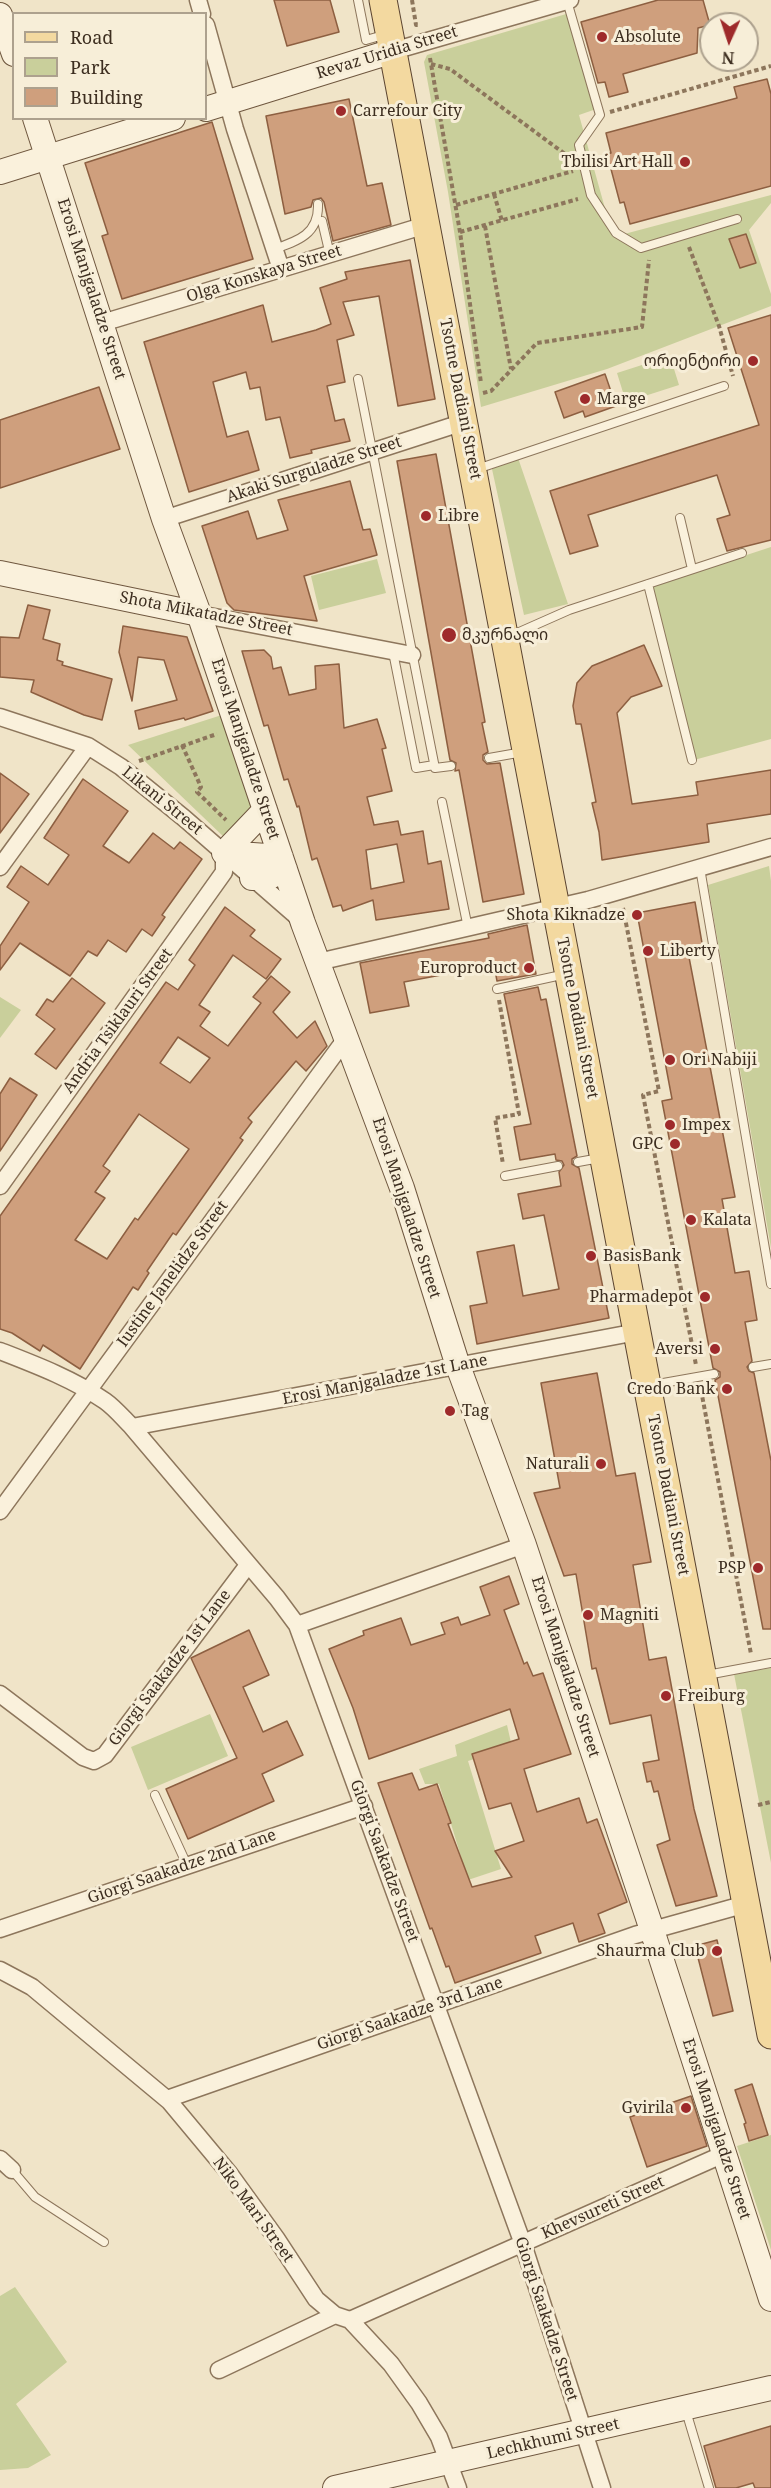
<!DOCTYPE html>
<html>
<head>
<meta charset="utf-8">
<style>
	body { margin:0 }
	#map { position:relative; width:771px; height:2488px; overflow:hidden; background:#f0e4c8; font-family:"Noto Serif",serif }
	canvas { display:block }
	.legend { position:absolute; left:12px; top:12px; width:195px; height:108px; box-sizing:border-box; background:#f7eed8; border:2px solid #ada18e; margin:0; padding:8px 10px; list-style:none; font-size:18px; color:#3d2e20 }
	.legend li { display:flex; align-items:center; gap:12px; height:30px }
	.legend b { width:30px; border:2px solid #ada18e }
	.north { position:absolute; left:699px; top:12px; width:60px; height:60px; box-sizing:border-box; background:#f7eed8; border:2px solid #ada18e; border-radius:50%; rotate:183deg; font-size:16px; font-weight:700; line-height:24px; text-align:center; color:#3d2e20 }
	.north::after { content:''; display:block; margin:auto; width:21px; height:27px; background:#9e2a2b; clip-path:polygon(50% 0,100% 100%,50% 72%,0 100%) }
</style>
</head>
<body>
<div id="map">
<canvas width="771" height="2488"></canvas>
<ul class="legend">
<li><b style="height:8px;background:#f3d9a0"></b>Road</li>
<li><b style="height:16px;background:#c9cf9b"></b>Park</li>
<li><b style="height:16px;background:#cf9f7d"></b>Building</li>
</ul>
<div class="north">N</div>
</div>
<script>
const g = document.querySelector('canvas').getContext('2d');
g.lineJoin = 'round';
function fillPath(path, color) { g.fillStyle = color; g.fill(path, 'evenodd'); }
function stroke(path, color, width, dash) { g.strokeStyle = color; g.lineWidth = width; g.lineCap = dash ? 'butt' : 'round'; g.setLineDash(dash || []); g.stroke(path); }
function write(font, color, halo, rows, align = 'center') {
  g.font = font + ' "Noto Serif","Noto Sans Georgian",serif'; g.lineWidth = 6; g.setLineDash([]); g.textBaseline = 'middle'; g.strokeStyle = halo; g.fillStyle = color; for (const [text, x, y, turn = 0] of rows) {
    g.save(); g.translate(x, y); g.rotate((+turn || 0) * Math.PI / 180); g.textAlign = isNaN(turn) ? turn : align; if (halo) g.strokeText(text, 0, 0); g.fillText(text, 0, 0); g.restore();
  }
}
fillPath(new Path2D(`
	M573 12 599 108 579 115 613 237 771 195V203L749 230 771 294V306L607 369 481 407 448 192 424 62 427 55Z
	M670 356 679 385 626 402 617 373Z
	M516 452 568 604 524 615 490 460Z
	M771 547V739L694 760 652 586Z
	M377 559 386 593 319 610 311 576Z
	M225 714 257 807 226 839 128 745Z
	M769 866 771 881V1248L708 885Z
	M0 997 21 1010 0 1038Z
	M771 1668V1863L734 1674Z
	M210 1714 228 1756 148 1790 131 1747Z
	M507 1725 512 1747 468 1761 501 1869 468 1880 439 1784H425L419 1769 457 1756 455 1745Z
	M771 2135V2250L737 2146Z
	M15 2287 67 2362 16 2404 51 2455 28 2468 0 2470V2296Z`), '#c9cf9b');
const building = new Path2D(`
	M274 0H330L339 32 287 46Z
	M658 0H703L710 25 698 28 697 53 623 74 628 92 609 97 605 82 598 83 581 22Z
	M767 79 771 94V186L630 224 624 202 620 203 607 154 611 153 606 133 737 98 734 87Z
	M349 99 367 186 382 183 391 225 333 241 324 202 321 198 313 200 311 207 285 214 266 116Z
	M212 122 253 259 122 299 102 236 108 234 85 163Z
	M746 234 756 263 740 268 729 239Z
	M410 260 435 399 398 406 379 296 343 302 354 335 337 340 345 382 327 386 335 421 344 419 350 441 311 450 312 453 290 458 280 417 266 420 260 387 250 389 246 372 213 382 227 437 248 431 259 470 189 492 144 342 263 305 272 342 316 330 331 324 320 288 347 279 345 272Z
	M771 315V540L727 551 717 519 730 515 717 475 588 515 598 546 570 554 550 491 759 425 728 328Z
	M605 374 616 406 585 417 583 411 564 418 555 392Z
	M99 387 120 449 0 488V420Z
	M436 454 485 722 482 723 488 752 483 755V760L487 764 500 763 524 894 483 902 459 770 455 771 456 763 450 760 397 461Z
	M350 481 363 530 370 529 377 555 304 576 317 621 234 610 227 603 202 526 248 511 257 539 288 530 278 500Z
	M28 605 50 610 43 639 60 644 57 660 63 662 62 665 112 679 102 720 84 715 31 692 34 680 0 677V637L19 638Z
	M123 626 187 637 213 711 185 720 184 718 139 729 135 711 177 700 164 660 138 657 132 701 119 652Z
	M644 645 662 686 631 697 617 713 632 804 698 795 696 782 771 770V814L707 824 709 842 602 860 599 832 592 803 596 802 581 724H576L573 706 577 683 592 666Z
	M264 650 271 657 273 669 281 667 289 695 316 689 315 666 339 664 344 728 377 719 386 748 382 749 392 791 367 797 374 825 398 821 401 835 423 831 428 864 441 861 449 909 376 920 373 900 343 911 341 905 333 907 317 858 312 860 299 806 297 807 288 779 284 780 268 725 264 726 242 651ZM397 844 404 882 371 889 366 850Z
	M0 773 29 794 0 833Z
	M83 779 128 811 103 846 129 863 153 833 174 849 180 842 202 859 162 915 165 917 152 936 142 929 126 952 108 940 97 956 88 951 70 976 20 943 0 970V946L29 902 7 887 21 866 48 885 69 855 44 838Z
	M695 902 703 949 688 952 735 1197 722 1199 735 1273 749 1271 757 1320 745 1322 752 1361 747 1367 749 1371 754 1373 771 1461V1629H763L715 1380 720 1377V1372L713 1368 662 1101 672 1099 637 913Z
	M225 907 255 930 250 936 281 959 266 979 233 955 199 1005 210 1012 200 1026 228 1046 261 1003 253 997 271 976 290 992 273 1012 297 1038 315 1021 327 1046 306 1071 296 1061 248 1118 252 1122 240 1138 243 1140 176 1235 173 1233 147 1271 149 1273 138 1290 133 1287 80 1369 43 1345 40 1351 12 1333 0 1329V1216L166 982 178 990 195 965 189 960ZM178 1037 210 1058 190 1083 160 1063ZM139 1114 189 1149 138 1220 135 1218 107 1259 75 1240 105 1198 95 1192 110 1171 103 1166Z
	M527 925 536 974 497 981 494 965 404 982 409 1006 370 1013 360 963 489 938 488 934Z
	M72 978 105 1003 56 1069 35 1054 55 1029 36 1015 47 999 53 1002Z
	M538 987 541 1000 546 999 577 1156 572 1159V1164L579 1168 609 1318 477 1344 470 1306 487 1303 477 1252 514 1245 523 1296 559 1289 544 1215 523 1219 518 1194 561 1186 559 1172 564 1165 562 1161 556 1160 555 1154 520 1160 514 1127 531 1124 504 994Z
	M10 1078 37 1095 0 1151V1094Z
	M597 1373 616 1476 635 1473 651 1562 633 1565 649 1660 666 1657 694 1809 717 1896 676 1906 657 1845 670 1840 658 1791 654 1792 651 1781 647 1782 643 1763 659 1760 651 1715 610 1724 596 1668 592 1669 576 1574 564 1576 534 1493 560 1488 541 1383Z
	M509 1576 519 1604 504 1610 524 1664 527 1662 533 1676 543 1673 571 1754 524 1769 537 1812 579 1798 587 1823 597 1819 627 1902 598 1914 605 1933 579 1942 573 1923 535 1936 541 1953 455 1983 449 1966 446 1967 432 1928 430 1929 378 1783 412 1773 419 1790 437 1784 451 1823 448 1824 472 1887 512 1877 495 1851 524 1841 511 1803 489 1809 472 1754 519 1739 510 1709 369 1759 353 1708 329 1649 364 1635 363 1631 401 1618 411 1645 445 1634 441 1623 458 1617 461 1625 490 1615 480 1587Z
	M249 1630 269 1675 243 1687 263 1732 287 1721 303 1755 262 1774 274 1801 188 1839 166 1789 237 1758 191 1658Z
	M717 1940 733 2011 713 2016 695 1946Z
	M752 2084 768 2135 749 2141 744 2124 746 2123 735 2090Z
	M691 2096 707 2146 647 2167 630 2117Z
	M771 2426V2488H755L753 2483 736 2488H716L704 2446Z`);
fillPath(building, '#cf9f7d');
stroke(building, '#8d5f41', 1.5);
const lane = new Path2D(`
	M358 0 366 40 387 34
	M567 1 600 115 579 145 591 195 616 233 641 248 737 219
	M322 221 330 255
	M274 249C298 241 319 234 318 204
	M358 379 435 768 451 766
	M477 469 724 386
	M680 518 692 569
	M648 584 692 760
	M508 637 569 610 742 553
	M393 652 416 768 434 765
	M489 758 523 752
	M442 802 468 928
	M700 868 771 1284
	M497 989 566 974
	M578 1162 600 1158
	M505 1176 558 1166
	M753 1367 771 1364
	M652 1385 714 1374
	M707 1675 771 1663
	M155 1795 187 1865
	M12 2170 35 2197 104 2242
	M686 2411 709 2488`);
const street = new Path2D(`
	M198 0 202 14
	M206 25 235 129 281 269
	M393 51 570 0
	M102 323 426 225
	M164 519 464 422
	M199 614 412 655
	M0 717 88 746 121 767 184 818 301 920
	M0 867 88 746
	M318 962 588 900 771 847
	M0 1186 224 872V853
	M0 1351C36 1365 73 1379 105 1401 115 1408 123 1418 132 1427L277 1598 297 1625 523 2244 602 2488
	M132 1427 637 1332
	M0 1511 347 1037
	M297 1625 524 1545
	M0 1694 83 1757 94 1761 105 1755 248 1565
	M0 1929 364 1806
	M0 1970 32 1987 169 2101 229 2173 276 2238 316 2299 335 2315 350 2320 391 2364 419 2403 439 2437 458 2488
	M167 2099 635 1935 746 1904
	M0 2159 12 2170
	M350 2320 724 2154
	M219 2370 335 2315`);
const secondary = new Path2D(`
	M0 15 14 54
	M206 109 393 51
	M35 118 164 519 199 614 303 923 402 1188 458 1366 524 1545 652 1930 771 2299
	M0 172 173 118
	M0 573 199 614
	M224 853 265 810
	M224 853 281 857
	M252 878H268L285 869
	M335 2488 771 2388`);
const primary = new Path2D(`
	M383 0 771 2035`);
stroke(lane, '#8d765c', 10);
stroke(street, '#8d765c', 19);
stroke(secondary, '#6f573f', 26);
stroke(primary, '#5b4430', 29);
stroke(new Path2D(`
	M412 0 416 25H419
	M430 58 460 232 481 383
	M431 64 450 69 569 157
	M610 112 771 66
	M494 194 502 221
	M456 205 573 171
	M485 226 511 369
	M460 232 578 199
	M689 247 719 326 733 376
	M483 393 491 391 537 343 642 327 649 260
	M182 745 201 787 197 792 226 820
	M139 761 217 734
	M623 908 659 1091 643 1095 696 1365
	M499 1000 519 1114 495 1118 503 1164
	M701 1390 751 1654
	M758 1805 771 1802`), '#8d765c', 4, [4.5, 3]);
stroke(lane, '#faf1dc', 8);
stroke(street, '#faf1dc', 16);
stroke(secondary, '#faf1dc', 24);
stroke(primary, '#f3d9a0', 27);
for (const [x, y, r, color] of [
	[602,37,6,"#9e2a2b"],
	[341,111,6,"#9e2a2b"],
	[685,162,6,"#9e2a2b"],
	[753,361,6,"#9e2a2b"],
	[585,399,6,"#9e2a2b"],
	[426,516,6,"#9e2a2b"],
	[449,635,8,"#9e2a2b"],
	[637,915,6,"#9e2a2b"],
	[648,951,6,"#9e2a2b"],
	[529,968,6,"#9e2a2b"],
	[670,1060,6,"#9e2a2b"],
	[670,1125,6,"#9e2a2b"],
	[675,1144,6,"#9e2a2b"],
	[691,1220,6,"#9e2a2b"],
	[591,1256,6,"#9e2a2b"],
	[705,1297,6,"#9e2a2b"],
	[715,1349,6,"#9e2a2b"],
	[727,1389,6,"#9e2a2b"],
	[450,1411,6,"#9e2a2b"],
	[601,1464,6,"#9e2a2b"],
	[758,1568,6,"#9e2a2b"],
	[588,1615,6,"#9e2a2b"],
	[666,1696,6,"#9e2a2b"],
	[717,1951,6,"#9e2a2b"],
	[686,2108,6,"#9e2a2b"]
]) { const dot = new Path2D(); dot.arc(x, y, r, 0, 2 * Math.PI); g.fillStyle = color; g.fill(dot); stroke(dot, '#f7eed8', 2); }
write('16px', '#3d2e20', '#f7eed8', [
	["Absolute",614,37],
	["Carrefour City",353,111],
	["Tbilisi Art Hall",673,162,"right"],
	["ორიენტირი",741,361,"right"],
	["Marge",597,399],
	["Libre",438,516],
	["მკურნალი",462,635],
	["Shota Kiknadze",625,915,"right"],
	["Liberty",660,951],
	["Europroduct",517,968,"right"],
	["Ori Nabiji",682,1060],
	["Impex",682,1125],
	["GPC",663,1144,"right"],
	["Kalata",703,1220],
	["BasisBank",603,1256],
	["Pharmadepot",693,1297,"right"],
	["Aversi",703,1349,"right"],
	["Credo Bank",715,1389,"right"],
	["Tag",462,1411],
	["Naturali",589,1464,"right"],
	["PSP",746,1568,"right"],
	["Magniti",600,1615],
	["Freiburg",678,1696],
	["Shaurma Club",705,1951,"right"],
	["Gvirila",674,2108,"right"]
], 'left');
write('16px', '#3d2e20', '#f7eed8', [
	["Revaz Uridia Street",387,53,-17],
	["Olga Konskaya Street",264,274,-17],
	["Erosi Manjgaladze Street",91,289,72],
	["Tsotne Dadiani Street",460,399,79],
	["Akaki Surguladze Street",314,470,-18],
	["Shota Mikatadze Street",206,614,11],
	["Erosi Manjgaladze Street",245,749,72],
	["Likani Street",162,801,39],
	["Tsotne Dadiani Street",577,1018,79],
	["Andria Tsiklauri Street",118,1021,-54],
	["Erosi Manjgaladze Street",406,1208,72],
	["Iustine Janelidze Street",173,1274,-54],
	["Erosi Manjgaladze 1st Lane",385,1380,-11],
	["Tsotne Dadiani Street",668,1495,79],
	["Erosi Manjgaladze Street",565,1667,72],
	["Giorgi Saakadze 1st Lane",170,1668,-53],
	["Giorgi Saakadze Street",384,1861,70],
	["Giorgi Saakadze 2nd Lane",182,1867,-19],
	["Giorgi Saakadze 3rd Lane",410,2014,-19],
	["Erosi Manjgaladze Street",716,2129,72],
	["Khevsureti Street",603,2208,-24],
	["Niko Mari Street",253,2210,54],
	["Giorgi Saakadze Street",546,2319,72],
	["Lechkhumi Street",553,2439,-13]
]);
</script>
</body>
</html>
